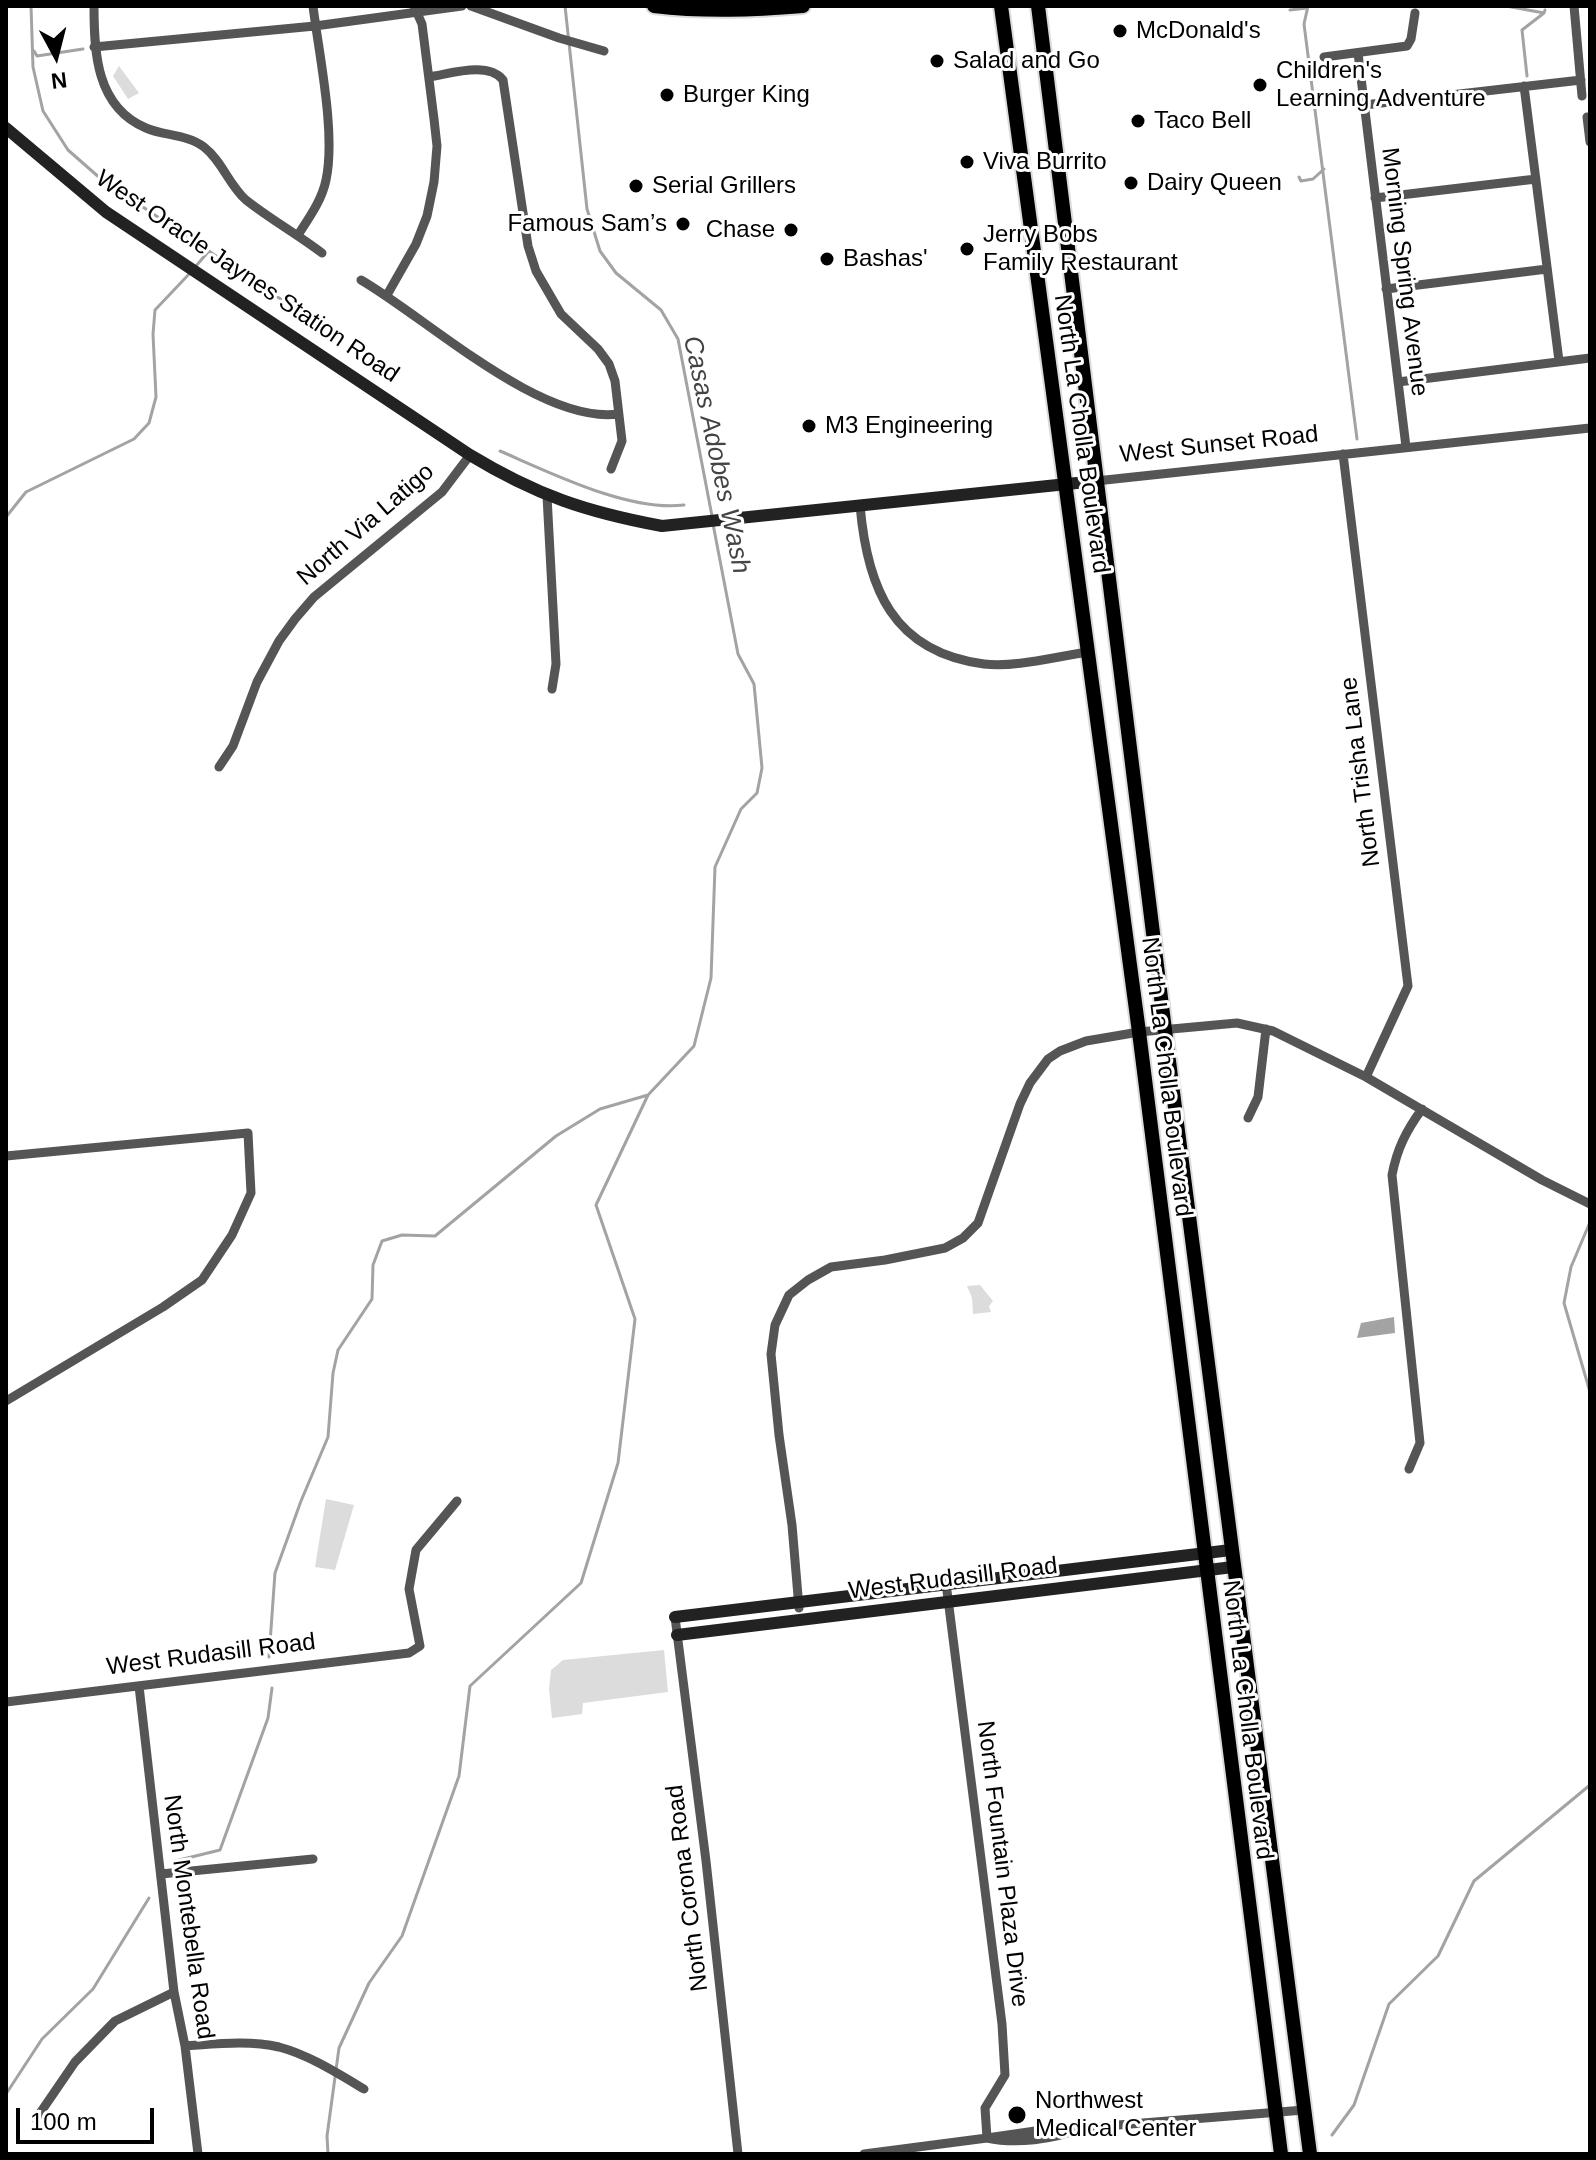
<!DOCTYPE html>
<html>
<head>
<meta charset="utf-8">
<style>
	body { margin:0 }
	#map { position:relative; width:1596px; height:2160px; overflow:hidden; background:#fff; font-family:Arial,sans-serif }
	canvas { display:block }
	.frame { position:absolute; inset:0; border:8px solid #000; pointer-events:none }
	.north { position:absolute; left:16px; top:16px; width:80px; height:80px; -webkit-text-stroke:6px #fff; paint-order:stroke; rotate:173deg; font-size:22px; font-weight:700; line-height:32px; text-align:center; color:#000 }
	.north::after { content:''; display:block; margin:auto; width:28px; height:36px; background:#000; clip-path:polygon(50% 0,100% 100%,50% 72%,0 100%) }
	.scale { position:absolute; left:16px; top:2108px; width:138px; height:36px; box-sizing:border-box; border:4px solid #000; border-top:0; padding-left:10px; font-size:24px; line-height:28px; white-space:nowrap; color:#000; -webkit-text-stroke:6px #fff; paint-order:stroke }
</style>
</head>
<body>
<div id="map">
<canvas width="1596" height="2160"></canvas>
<div class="frame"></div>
<div class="north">N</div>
<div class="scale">100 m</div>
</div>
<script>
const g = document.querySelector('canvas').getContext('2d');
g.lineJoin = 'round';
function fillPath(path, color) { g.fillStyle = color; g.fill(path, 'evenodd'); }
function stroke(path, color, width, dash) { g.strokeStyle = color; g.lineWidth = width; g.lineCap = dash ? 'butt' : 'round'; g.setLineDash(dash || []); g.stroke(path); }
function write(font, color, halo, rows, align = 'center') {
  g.font = font + ' Arial,sans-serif'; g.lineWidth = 6; g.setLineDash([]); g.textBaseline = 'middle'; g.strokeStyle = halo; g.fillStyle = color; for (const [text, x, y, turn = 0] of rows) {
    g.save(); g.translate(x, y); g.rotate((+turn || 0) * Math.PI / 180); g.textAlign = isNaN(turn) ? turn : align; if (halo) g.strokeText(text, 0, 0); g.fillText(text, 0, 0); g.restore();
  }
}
fillPath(new Path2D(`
	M119 66 139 93 128 99 113 76Z
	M980 1285 993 1301 989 1306 991 1312 973 1314 972 1298 967 1286Z
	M326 1499 354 1505 335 1570 315 1567Z
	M664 1650 668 1692 583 1703 582 1714 552 1718 549 1689 551 1670 563 1660Z`), '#dcdcdc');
fillPath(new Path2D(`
	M1394 1317 1395 1333 1357 1338 1361 1323Z`), '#a3a3a3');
stroke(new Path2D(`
	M31 6 33 67 43 111 68 150 101 179 303 314
	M565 6 587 209 600 251 616 273 661 310 678 339 712 516
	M1308 6 1304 24 1357 439
	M1506 6 1544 13 1545 10
	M1290 10 1307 8
	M34 51 37 56 83 49
	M1527 76 1522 30 1544 13
	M1299 177 1301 181 1313 179 1324 169
	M196 266 208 252
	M500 451C551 473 629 512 684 505
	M6 517 26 492 134 439 149 423 156 397 153 334 155 310 191 272
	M1590 1222 1571 1267 1564 1303 1590 1392
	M269 1657 275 1573 301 1501 328 1437 333 1373 338 1350 372 1299 373 1265 382 1241 402 1235 435 1236 556 1136 600 1109 648 1095 694 1046 711 978 715 867 741 809 757 793 762 768 754 684 738 654 713 524
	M175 1861 220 1850 268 1718 272 1688
	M6 2094 42 2039 93 1989 149 1898
	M1332 2135 1354 2105 1389 2004 1438 1956 1474 1881 1590 1785
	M328 2154 327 2136 339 2048 369 1983 402 1936 459 1776 470 1686 581 1583 618 1463 635 1319 596 1205 648 1095`), '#a3a3a3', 3);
const primary = new Path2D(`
	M654 6C705 12 753 10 803 6
	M1001 6 1139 1032 1281 2154
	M1038 6 1165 1030 1310 2154`);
stroke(primary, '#dbdbdb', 18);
stroke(new Path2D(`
	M94 6C94 52 96 107 146 128 164 136 187 134 204 147 222 161 229 185 246 200 270 219 297 234 322 253
	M471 6 559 38 604 51
	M1574 6 1582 96
	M94 47 315 26 462 6
	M1358 53 1406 447
	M1324 57 1407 46 1411 39 1415 13
	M429 77C450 74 488 61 503 80L528 246 536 271 561 314 598 349 609 364 615 381 622 441 611 469
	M1524 86 1559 361
	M1364 105 1581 80
	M1587 117 1590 142
	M1375 198 1536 179
	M298 235C309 218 322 200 326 180 336 133 319 55 313 6
	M361 280C428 319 540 424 618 414
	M1386 289 1547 269
	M387 295 416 244 427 216 434 182 437 146 434 119 422 24 414 6
	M1398 382 1590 358
	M1343 454 1408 986 1366 1077
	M1096 481 1590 428
	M547 496 556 664 552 689
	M860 505C867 587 892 652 984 664 1015 668 1058 656 1089 652
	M219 767 233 746 257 682 279 641 295 619 314 597 442 492 470 455
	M1248 1118 1258 1097 1266 1029
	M6 1156 248 1133 251 1193 232 1235 202 1280 163 1307 6 1401
	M1409 1469 1420 1443 1392 1175C1397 1149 1406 1131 1422 1109
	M799 1608 792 1525 779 1435 771 1354 775 1325 789 1295 808 1280 831 1267 885 1260 945 1248 963 1238 978 1223 1020 1104 1030 1083 1048 1059 1060 1051 1086 1041 1139 1032 1237 1023 1273 1031 1366 1077 1542 1180 1590 1204
	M675 1617 706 1861 738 2154
	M139 1686 174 1992 185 2046 198 2154
	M6 1702 409 1653 420 1646 409 1589 416 1550 457 1501
	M161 1874 313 1859
	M185 2046C216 2044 249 2040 279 2047 309 2055 337 2073 364 2089
	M36 2119 75 2062 115 2021 174 1992
	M1081 2128C1054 2140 1015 2144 987 2138L1063 2127 1081 2128 1304 2110
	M864 2154 987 2138 985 2108 1005 2075 1002 2024 947 1591`), '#555', 9);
stroke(new Path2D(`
	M6 128 106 212 470 455C536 495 586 512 662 526L1096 481
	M675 1617 1231 1550
	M677 1635 1233 1567`), '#222', 12);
stroke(primary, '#000', 14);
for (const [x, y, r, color] of [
	[1120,31,8,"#000"],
	[937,61,8,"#000"],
	[1260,85,8,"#000"],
	[667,95,8,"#000"],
	[1138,121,8,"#000"],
	[967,162,8,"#000"],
	[1131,183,8,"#000"],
	[636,186,8,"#000"],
	[683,224,8,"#000"],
	[791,230,8,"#000"],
	[967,249,8,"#000"],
	[827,259,8,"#000"],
	[809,426,8,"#000"],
	[1017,2115,10,"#000"]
]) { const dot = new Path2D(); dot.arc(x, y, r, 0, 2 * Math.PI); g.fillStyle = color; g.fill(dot); stroke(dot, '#fff', 3); }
write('24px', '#000', '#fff', [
	["McDonald's",1136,31],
	["Salad and Go",953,61],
	["Children's",1276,71],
	["Learning Adventure",1276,99],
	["Burger King",683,95],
	["Taco Bell",1154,121],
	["Viva Burrito",983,162],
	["Dairy Queen",1147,183],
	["Serial Grillers",652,186],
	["Famous Sam’s",667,224,"right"],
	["Chase",775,230,"right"],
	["Jerry Bobs",983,235],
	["Family Restaurant",983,263],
	["Bashas'",843,259],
	["M3 Engineering",825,426],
	["Northwest",1035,2101],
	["Medical Center",1035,2129]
], 'left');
write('24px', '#000', '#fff', [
	["Morning Spring Avenue",1404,272,83],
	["West Oracle Jaynes Station Road",247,277,34],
	["North La Cholla Boulevard",1081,434,82],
	["West Sunset Road",1219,445,-6],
	["North Via Latigo",366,525,-41],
	["North Trisha Lane",1361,772,-97],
	["North La Cholla Boulevard",1166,1077,83],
	["West Rudasill Road",953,1579,-7],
	["West Rudasill Road",211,1655,-7],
	["North La Cholla Boulevard",1247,1720,83],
	["North Fountain Plaza Drive",1002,1864,83],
	["North Corona Road",688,1888,-97],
	["North Montebella Road",188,1917,82]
]);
write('italic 26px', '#444', '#fff', [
	["Casas Adobes Wash",716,455,78]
]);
</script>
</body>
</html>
